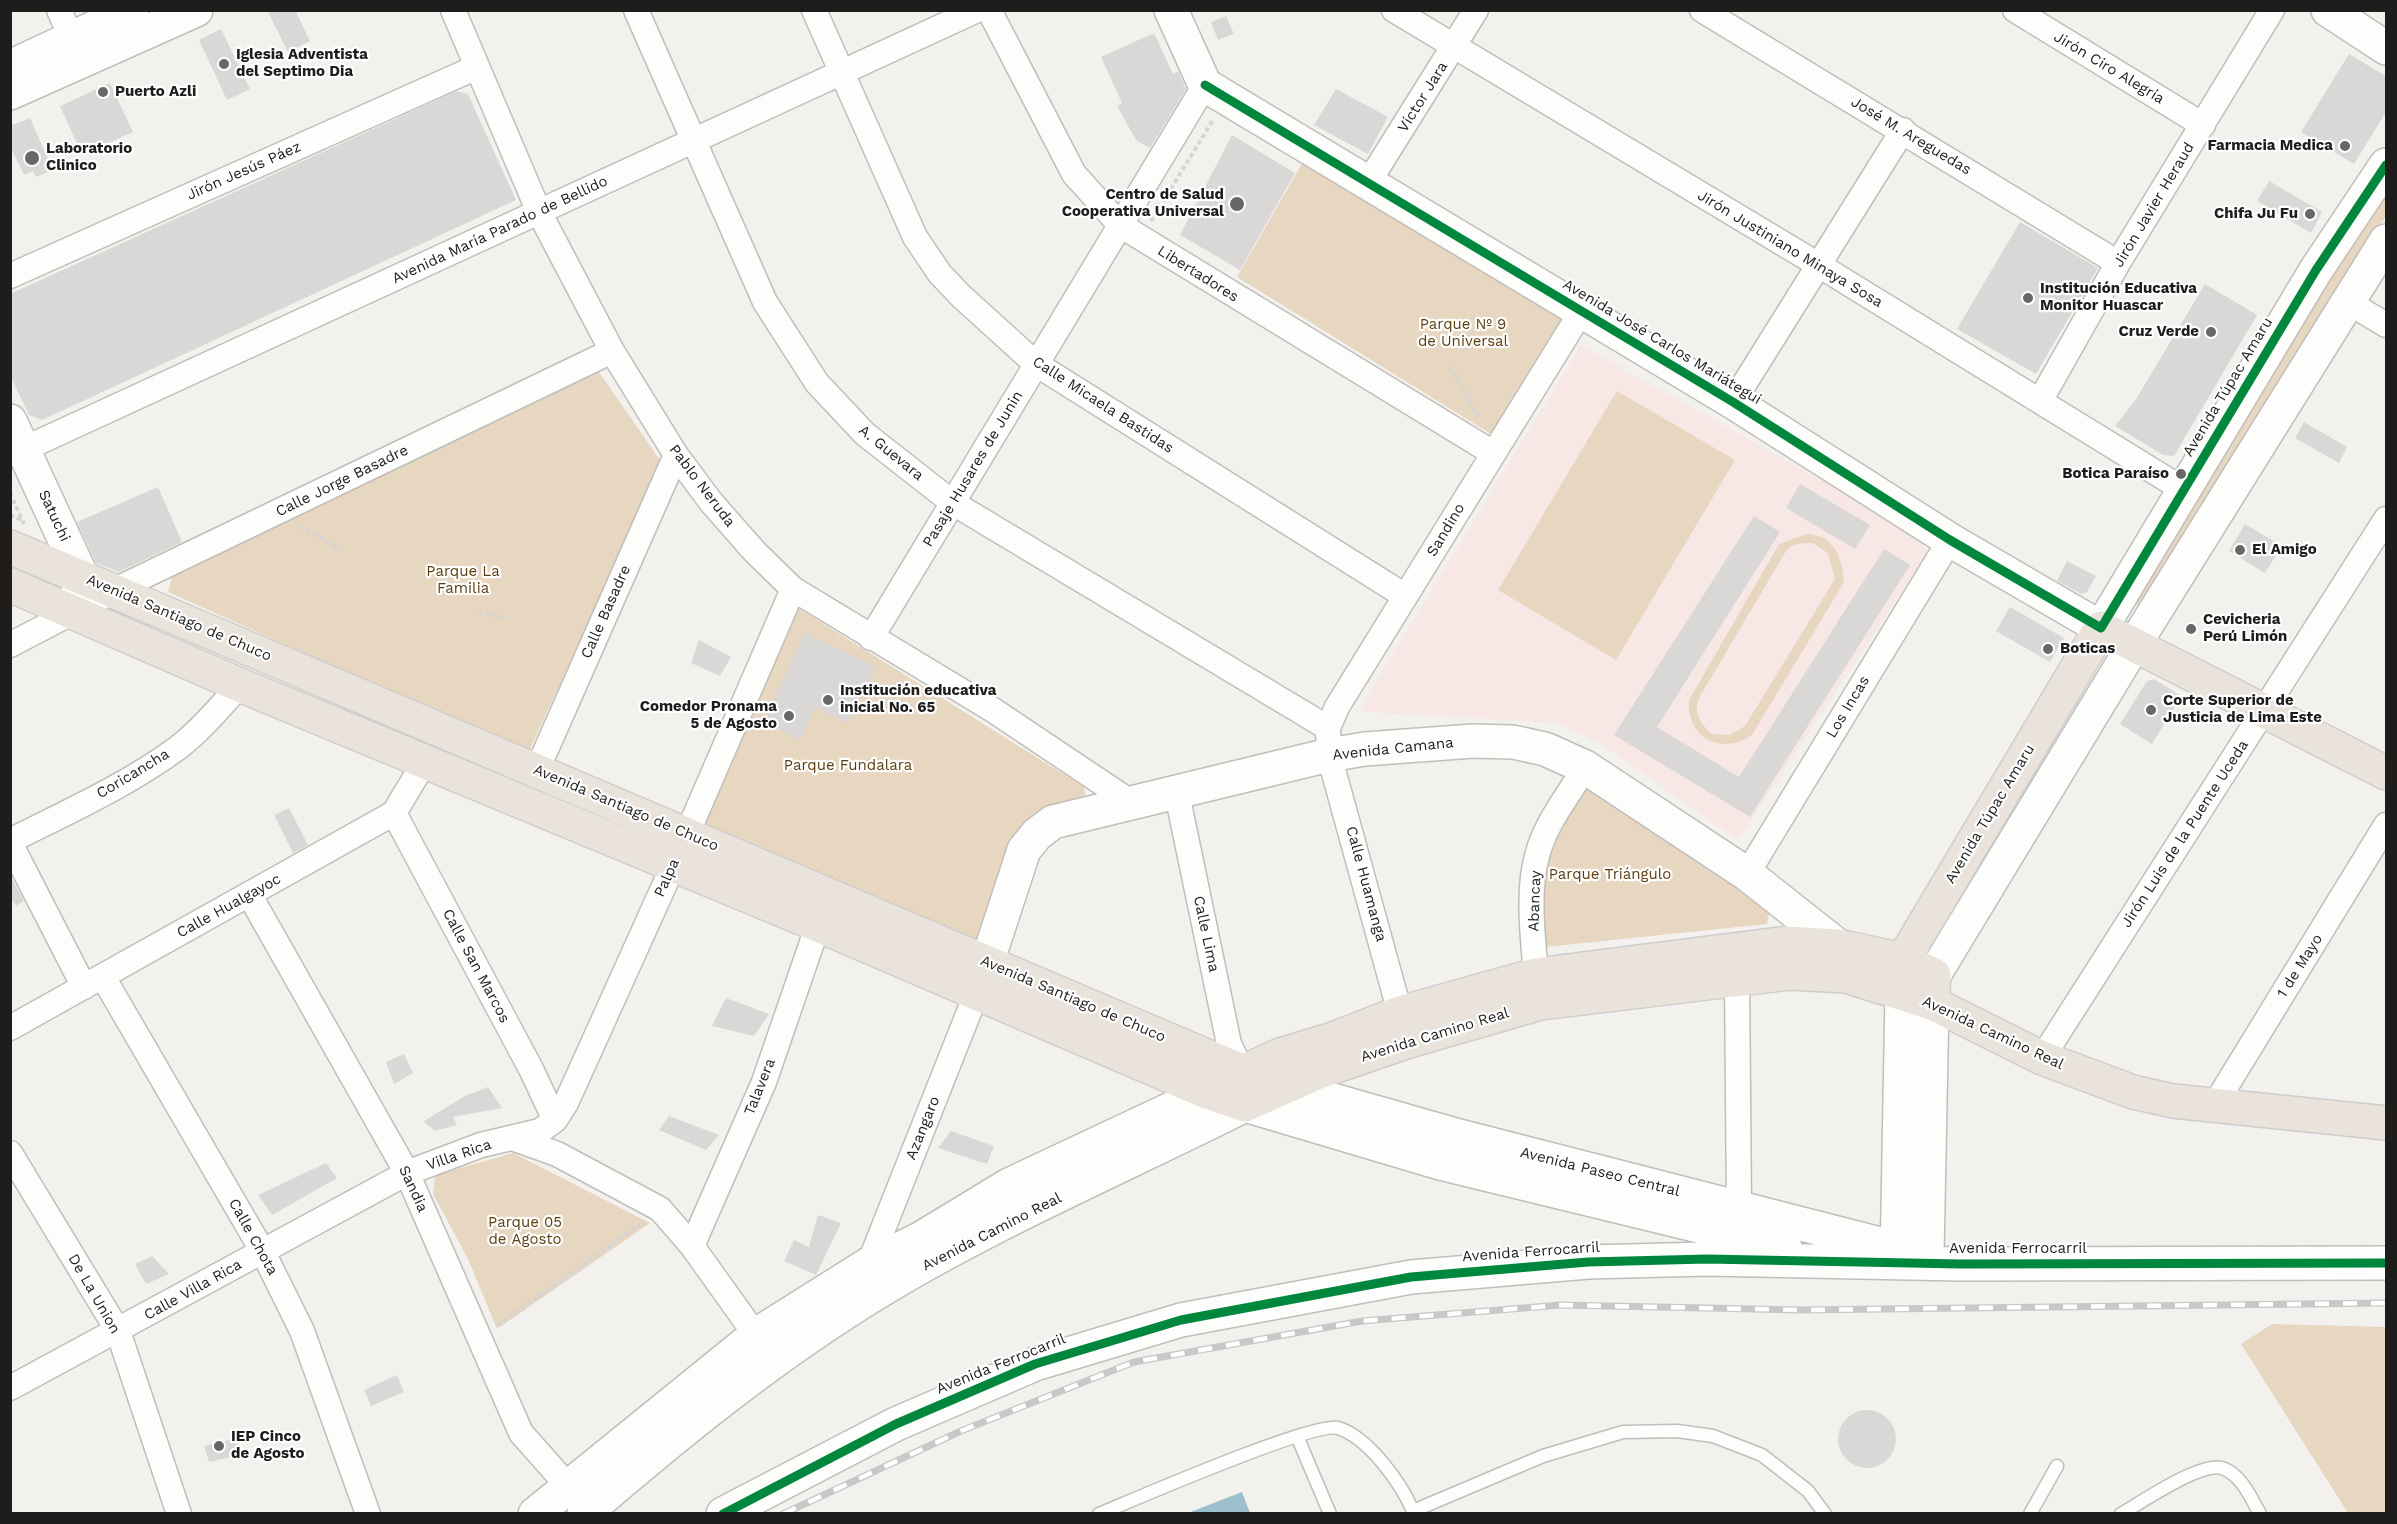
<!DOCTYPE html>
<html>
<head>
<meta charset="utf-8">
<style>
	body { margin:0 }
	#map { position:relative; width:2397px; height:1524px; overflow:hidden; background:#f3f1ee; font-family:"Work Sans",sans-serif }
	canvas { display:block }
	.frame { position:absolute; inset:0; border:12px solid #1e1d1b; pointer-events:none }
</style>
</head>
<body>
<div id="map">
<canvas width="2397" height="1524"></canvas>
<div class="frame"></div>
</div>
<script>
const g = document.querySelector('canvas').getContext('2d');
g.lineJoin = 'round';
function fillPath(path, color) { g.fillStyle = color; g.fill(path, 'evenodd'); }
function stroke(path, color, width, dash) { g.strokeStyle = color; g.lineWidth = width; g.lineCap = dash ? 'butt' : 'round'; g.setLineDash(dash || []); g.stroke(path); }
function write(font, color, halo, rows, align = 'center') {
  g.font = font + ' "Work Sans",sans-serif'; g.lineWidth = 4.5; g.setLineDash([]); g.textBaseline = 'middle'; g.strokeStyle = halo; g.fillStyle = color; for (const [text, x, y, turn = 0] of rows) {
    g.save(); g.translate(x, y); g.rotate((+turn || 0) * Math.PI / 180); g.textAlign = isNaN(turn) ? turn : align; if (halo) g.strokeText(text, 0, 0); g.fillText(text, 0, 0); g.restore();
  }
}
fillPath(new Path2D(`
	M1581 345 1919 535 1927 554 1738 840 1598 742 1555 723 1365 712 1360 707Z`), '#f7e8e5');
fillPath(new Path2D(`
	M1304 160 1568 313 1491 434 1237 277Z
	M2386 180V216L2144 610 2132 601Z
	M599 372 662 463 528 753 168 592 174 570Z
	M1617 391 1735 460 1616 660 1498 590Z
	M1807 534C1835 536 1842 557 1844 582L1752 735C1721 756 1686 738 1689 700L1779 544ZM1804 543H1813L1828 553 1835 579 1745 726 1730 735 1712 734C1701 725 1693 712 1699 698L1786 551 1793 545Z
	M798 608 1084 787 1085 795 977 940 703 823Z
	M1582 779 1771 904 1767 924 1545 947C1542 872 1545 845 1582 779Z
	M513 1153 650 1223 497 1329 468 1259 433 1194 435 1175Z
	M2272 1324 2386 1327V1513H2348L2241 1344Z`), '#e7d6c0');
fillPath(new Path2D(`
	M1242 1492 1250 1513H1188Z`), '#9cbfcc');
fillPath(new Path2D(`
	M267 10H295L310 41 288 52Z
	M1226 16 1234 34 1218 40 1211 22Z
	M221 29 250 89 227 100 199 40Z
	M1154 33 1173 74 1178 71 1186 89 1150 148 1136 140 1117 106 1122 103 1101 57Z
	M2349 54 2386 76V112L2354 164 2301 132Z
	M110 83 133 132 82 155 60 106Z
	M1336 89 1388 117 1368 154 1314 125Z
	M457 91 468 94 516 200 42 420 29 415 10 375V294Z
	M30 118 53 170 36 177 33 171 24 175 10 146V126Z
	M1232 135 1295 173 1240 270 1180 235Z
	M2269 181 2322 212 2311 233 2257 201Z
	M2020 222 2098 268 2036 374 1957 329Z
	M2205 284 2257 315 2174 456 2163 455 2115 426 2136 399Z
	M2304 422 2347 447 2339 463 2295 438Z
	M1800 484 1870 525 1855 549 1786 508Z
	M158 487 182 542 119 572 96 563 77 522Z
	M1754 516 1780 532 1657 727 1739 777 1884 549 1910 565 1750 817 1614 735Z
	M2245 524 2282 546 2265 573 2229 551Z
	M2067 561 2096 576 2087 592 2081 594 2057 581Z
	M2010 607 2064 638 2050 662 1996 631Z
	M805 633 875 666 847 723 815 708 800 740 763 723Z
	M699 640 731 657 720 676 691 663Z
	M2154 679 2181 696 2152 744 2120 724 2147 681Z
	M289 808 308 845 293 853 274 815Z
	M10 875 24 901 16 906 10 897Z
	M726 998 769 1014 754 1036 712 1026Z
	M404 1054 413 1073 394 1084 386 1062Z
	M488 1087 502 1108 453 1117 457 1125 435 1131 425 1123 424 1121 465 1096Z
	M669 1116 719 1135 706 1150 659 1130Z
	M951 1131 994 1146 987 1164 938 1148Z
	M326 1163 337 1178 272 1215 258 1195Z
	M818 1215 841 1223 816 1275 784 1261 794 1240 809 1247Z
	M152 1256 169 1274 146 1284 135 1264Z
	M397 1375 404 1392 371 1406 364 1390Z
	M1838 1439a29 29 0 1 1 58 0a29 29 0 1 1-58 0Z
	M237 1438 243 1454 209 1462 204 1446Z`), '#dad8d6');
const lane = new Path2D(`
	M1297 1436 1330 1514
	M1099 1514C1133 1500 1315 1421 1338 1428 1368 1437 1401 1483 1413 1511L1543 1456 1623 1432 1677 1431 1713 1436 1762 1455 1808 1491 1825 1514
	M2030 1514 2057 1466
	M2121 1514C2142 1502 2200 1462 2222 1468 2241 1474 2251 1498 2260 1514`);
const street = new Path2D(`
	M59 10 72 39
	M453 10 539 212 612 351 676 455 711 502 755 552 793 589 993 710 1132 803
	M636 10 765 302 817 383 865 434 953 503 1328 728
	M814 10 915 237 940 274 962 297 1036 364 1405 596
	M989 10 1074 174 1120 225 1493 453
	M1394 10 1817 264 2184 490
	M1702 10 2118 263
	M2015 10 2203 125
	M1368 183 1476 10
	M10 276 477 67
	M2348 302 2386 325
	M2040 401 2118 263 2272 10
	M1733 402 1903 130
	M24 449 977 10
	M871 638 1205 85
	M10 645 115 590 612 351
	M537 770 676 455
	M1177 794 1229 1044 1242 1071
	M394 813 531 1069 555 1120
	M10 841C67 812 128 785 179 747 202 729 220 707 240 685
	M10 843 84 987
	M1747 874 1950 540
	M249 894 407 1173 521 1433 568 1486
	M1536 975C1533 939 1527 891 1537 856 1545 823 1569 795 1585 767
	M103 977 263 1252 302 1331 368 1514
	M1737 980 1739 1208
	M1400 1013 1329 755 1328 728 1337 707 1581 312
	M10 1028 394 813 425 761
	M2042 1058 2386 519
	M2214 1106 2386 825
	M512 1138 557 1154 660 1209 692 1246 765 1348
	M10 1153 118 1331 179 1514
	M692 1246 764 1082 818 925
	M869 1264 977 992
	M10 1388 407 1173 481 1145 540 1131 555 1120 566 1103 674 864 793 589`);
const secondary = new Path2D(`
	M1171 10 1205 85 1733 402 1950 540 2101 628 2316 270 2386 165
	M2328 10 2386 48
	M10 67 132 10
	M10 93 196 10
	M10 421 82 577 73 612
	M1934 975 2134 645 2386 241
	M978 990 1024 850 1037 834 1053 822 1329 755 1365 749 1473 741 1513 742 1545 749 1585 767 1747 874 1838 946 1842 963
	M1284 1086 1459 1136 1903 1250
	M1927 1256 1932 1003
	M1897 1262 1902 993
	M535 1514 756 1335 869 1264 920 1239 1009 1185 1207 1092
	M584 1514C678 1433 775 1354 881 1290 997 1220 1124 1166 1245 1105L1440 1163 1785 1247
	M723 1514 896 1424 1035 1364 1181 1320 1411 1277 1588 1262 1707 1259 1960 1264 2386 1263`);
const primary = new Path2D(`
	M10 547 1242 1071 1284 1086
	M10 585 240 685 818 925 1207 1092 1245 1105 1319 1072 1409 1041 1541 1003 1790 973 1846 976 1932 1003 2042 1058 2133 1092 2173 1101 2386 1123
	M1903 982V960L2101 628 2386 773
	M1232 1077 1280 1055 1333 1039 1400 1013 1536 975 1787 943 1838 946 1903 960 1934 975 1932 1003`);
stroke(lane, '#bfbebb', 15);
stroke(street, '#bfbebb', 27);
stroke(secondary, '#bfbebb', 36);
stroke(primary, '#cecdcb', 36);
stroke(new Path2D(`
	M1151 221 1213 120
	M1450 367 1480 419
	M10 493 24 524
	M10 515 22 520
	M299 527 342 549
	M478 612 506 618
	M497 1326 643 1222`), '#d5d5d4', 4, [4.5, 3]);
stroke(lane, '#fdfdfc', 12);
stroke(street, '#fdfdfc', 24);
stroke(secondary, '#fdfdfc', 33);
stroke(primary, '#eae3dc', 33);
const rail = new Path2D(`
	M783 1514 961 1431 1134 1362 1362 1321 1561 1305 1801 1310 2386 1303`);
stroke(rail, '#c8c8c8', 7);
stroke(rail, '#fff', 4.5, [14]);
stroke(new Path2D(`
	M1205 85 1733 402 1950 540 2101 628 2316 270 2386 165
	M723 1514 896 1424 1035 1364 1181 1320 1411 1277 1588 1262 1707 1259 1960 1264 2386 1263`), '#00873e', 9);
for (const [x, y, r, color] of [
	[224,64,6,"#696765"],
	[103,92,6,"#696765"],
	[2345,146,6,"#696765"],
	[32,158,8,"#696765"],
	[1237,204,8,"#696765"],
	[2310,214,6,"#696765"],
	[2028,298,6,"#696765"],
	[2211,332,6,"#696765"],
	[2181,474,6,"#696765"],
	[2240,550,6,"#696765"],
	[2191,629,6,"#696765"],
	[2048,649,6,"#696765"],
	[828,700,6,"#696765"],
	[2151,710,6,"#696765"],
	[789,716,6,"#696765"],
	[219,1446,6,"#696765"]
]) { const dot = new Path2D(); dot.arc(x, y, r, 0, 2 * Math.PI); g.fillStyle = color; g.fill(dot); stroke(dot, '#fff', 2); }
write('bold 15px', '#1e1d1b', '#fff', [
	["Iglesia Adventista",236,55],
	["del Septimo Dia",236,72],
	["Puerto Azli",115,92],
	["Farmacia Medica",2333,146,"right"],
	["Laboratorio",46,149],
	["Clinico",46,166],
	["Centro de Salud",1224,195,"right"],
	["Cooperativa Universal",1224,212,"right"],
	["Chifa Ju Fu",2298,214,"right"],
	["Institución Educativa",2040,289],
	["Monitor Huascar",2040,306],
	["Cruz Verde",2199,332,"right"],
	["Botica Paraíso",2169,474,"right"],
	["El Amigo",2252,550],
	["Cevicheria",2203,620],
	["Perú Limón",2203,637],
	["Boticas",2060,649],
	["Institución educativa",840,691],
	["inicial No. 65",840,708],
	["Corte Superior de",2163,701],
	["Justicia de Lima Este",2163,718],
	["Comedor Pronama",777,707,"right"],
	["5 de Agosto",777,724,"right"],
	["IEP Cinco",231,1437],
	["de Agosto",231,1454]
], 'left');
write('15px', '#1e1d1b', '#fff', [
	["Jirón Ciro Alegría",2109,68,31],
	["Víctor Jara",1423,97,-58],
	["José M. Areguedas",1911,136,31],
	["Jirón Jesús Páez",244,171,-24],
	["Jirón Javier Heraud",2154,205,-59],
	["Avenida María Parado de Bellido",500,230,-25],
	["Jirón Justiniano Minaya Sosa",1790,249,31],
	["Libertadores",1198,274,32],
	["Avenida José Carlos Mariátegui",1662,342,31],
	["Avenida Túpac Amaru",2228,387,-59],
	["Calle Micaela Bastidas",1103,405,33],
	["A. Guevara",891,453,39],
	["Pasaje Husares de Junin",973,469,-59],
	["Calle Jorge Basadre",342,481,-26],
	["Pablo Neruda",702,486,53],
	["Satuchi",54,516,65],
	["Sandino",1446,530,-59],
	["Calle Basadre",606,612,-66],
	["Avenida Santiago de Chuco",179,618,23],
	["Los Incas",1848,707,-59],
	["Avenida Camana",1393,749,-6],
	["Coricancha",133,774,-31],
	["Avenida Santiago de Chuco",626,808,23],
	["Avenida Túpac Amaru",1990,814,-59],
	["Jirón Luis de la Puente Uceda",2185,834,-57],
	["Palpa",667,878,-66],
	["Calle Huamanga",1366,884,75],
	["Abancay",1535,901,-88],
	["Calle Hualgayoc",229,906,-29],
	["Calle Lima",1206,934,78],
	["Calle San Marcos",476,966,62],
	["1 de Mayo",2300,966,-58],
	["Avenida Santiago de Chuco",1073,999,23],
	["Avenida Camino Real",1993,1033,25],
	["Avenida Camino Real",1435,1035,-17],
	["Talavera",760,1087,-68],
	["Azangaro",923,1128,-68],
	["Villa Rica",459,1155,-19],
	["Avenida Paseo Central",1600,1172,14],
	["Sandia",413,1189,65],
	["Avenida Camino Real",992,1232,-27],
	["Calle Chota",253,1237,61],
	["Avenida Ferrocarril",2018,1249],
	["Avenida Ferrocarril",1531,1252,-4],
	["Calle Villa Rica",193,1290,-29],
	["De La Union",94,1294,60],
	["Avenida Ferrocarril",1001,1364,-22]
]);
write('15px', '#5d3e11', '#fff', [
	["Parque Nº 9",1463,325],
	["de Universal",1463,342],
	["Parque La",463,572],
	["Familia",463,589],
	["Parque Fundalara",848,766],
	["Parque Triángulo",1610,875],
	["Parque 05",525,1223],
	["de Agosto",525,1240]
]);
</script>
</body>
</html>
